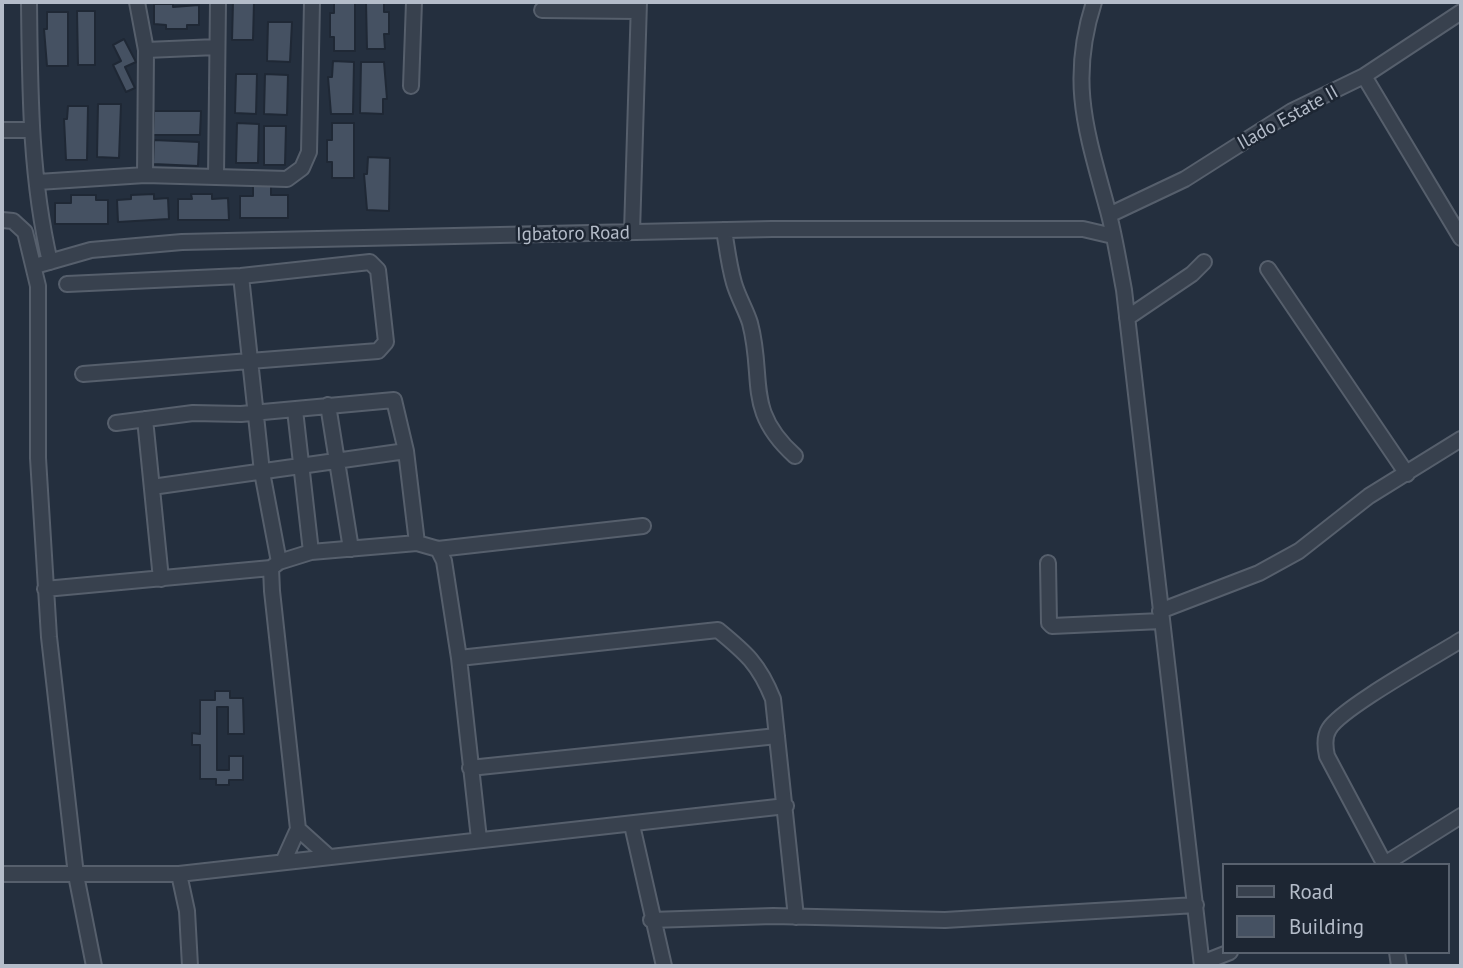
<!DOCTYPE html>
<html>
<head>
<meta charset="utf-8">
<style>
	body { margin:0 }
	#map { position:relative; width:1463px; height:968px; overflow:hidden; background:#242f3e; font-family:"PT Sans",sans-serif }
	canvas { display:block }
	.frame { position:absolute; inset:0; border:4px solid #b4bcc9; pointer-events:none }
	.legend { position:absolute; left:1222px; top:863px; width:228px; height:91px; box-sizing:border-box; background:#1d2633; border:2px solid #59626f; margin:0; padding:9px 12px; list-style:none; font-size:21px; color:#b4bcc9 }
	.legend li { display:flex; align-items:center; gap:14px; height:35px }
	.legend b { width:35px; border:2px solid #59626f }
</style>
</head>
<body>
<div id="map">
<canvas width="1463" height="968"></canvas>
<div class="frame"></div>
<ul class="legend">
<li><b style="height:9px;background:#38414e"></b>Road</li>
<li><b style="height:19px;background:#455162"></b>Building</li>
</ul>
</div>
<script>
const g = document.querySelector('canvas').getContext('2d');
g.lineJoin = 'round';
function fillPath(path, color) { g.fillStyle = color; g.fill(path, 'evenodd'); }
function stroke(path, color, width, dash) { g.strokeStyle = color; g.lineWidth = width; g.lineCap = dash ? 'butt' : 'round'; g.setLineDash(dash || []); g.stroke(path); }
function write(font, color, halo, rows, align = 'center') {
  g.font = font + ' "PT Sans",sans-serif'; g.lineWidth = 5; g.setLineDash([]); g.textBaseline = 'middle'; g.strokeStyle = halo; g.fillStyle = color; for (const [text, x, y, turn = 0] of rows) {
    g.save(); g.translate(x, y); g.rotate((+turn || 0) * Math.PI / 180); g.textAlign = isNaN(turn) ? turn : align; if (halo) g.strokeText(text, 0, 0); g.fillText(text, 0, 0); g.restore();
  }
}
const building = new Path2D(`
	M233 2H254L253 40H232Z
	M334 2H355V51H334V37H330V13H334Z
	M366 2H384V12H389V34H384L385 49H367Z
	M154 4H173V7L199 5V25H187V29H166V25L154 24Z
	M77 11H95V65H78Z
	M47 12H68V66H47L44 29H47Z
	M268 22H292L290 62 267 61Z
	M124 39 136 62 125 67 135 88 126 92 113 65 121 61 113 45Z
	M333 61 354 62 353 114H331L328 77H332Z
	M361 62H384L387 99H383V114L360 113Z
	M236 74H257L256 114 235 113Z
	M265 74 288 75 287 115 264 114Z
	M98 104H121L119 158 97 157Z
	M68 106H88L87 160H66L64 119H67Z
	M154 111H201L200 135H153Z
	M237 123 259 124 258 163H236Z
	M332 123H354V178H332V162H327V140H332Z
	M264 126H286L285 165H264Z
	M154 140 199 142 198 166 153 164Z
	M368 157 390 158 389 211 367 210 364 174H367Z
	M253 185H271V195H288V218H240V196H253Z
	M154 194V199L168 198 169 219 118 222 117 200 131 199V195Z
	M191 194H212V199L228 198 229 220H178V199H192Z
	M71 195H96V200H108V224H55V203H71Z
	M215 691H230V698H243L244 734H228V707H217V770H229V756H243V780H229V785H216V779H200V745H192V733L200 734V700H215Z`);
fillPath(building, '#455162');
stroke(building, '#1f2835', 2);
const street = new Path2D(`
	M29 2C30 89 30 177 50 262
	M137 2 146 50 145 175
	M1094 2C1068 83 1087 133 1108 211 1115 237 1119 264 1124 290L1202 966
	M542 10 638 11
	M146 50 217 47
	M1364 76 1461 238
	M411 86 414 2
	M2 130H31
	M216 176 218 2
	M38 182 145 175 287 179 302 168 309 152 312 2
	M1109 215 1185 179 1292 111 1364 76 1461 12
	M2 220 13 221 25 232 38 286V458L49 637 76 875 94 966
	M724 230C727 248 729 266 734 283 738 297 746 310 750 323 765 380 744 410 795 456
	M632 232 639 2
	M35 266 91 250 182 242 772 229H1083L1113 236
	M1268 269 1407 474
	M241 276 262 472 279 562 271 568 272 591 298 829 284 860
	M67 284 241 276 370 262 378 270 386 342 378 351 83 374
	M1127 318 1192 274 1204 262
	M328 405 351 549
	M295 410 311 552
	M145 419 161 579
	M116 423 193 413 241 414 394 400 406 451 417 543
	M152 487 406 451
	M438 549 643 526
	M279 562 311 552 417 543 438 549 444 561 459 658 479 839
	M1048 563 1049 623 1052 626 1161 621
	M45 589 271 568
	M1160 611 1259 573 1299 551 1369 496 1461 439
	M459 658 718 630C746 653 759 664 773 699L796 917
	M470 768 777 736
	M632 825 664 966
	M298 829 328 856
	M1383 865 1461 816
	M1385 865 1327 756C1325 747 1324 737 1329 729 1341 708 1436 656 1461 640
	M2 874H179L786 806
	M179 874 187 911 190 966
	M651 920 773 916 945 920 1196 905
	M1397 952 1399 966
	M1202 963 1230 952`);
stroke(street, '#565f6c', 18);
stroke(street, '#38414e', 14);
write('19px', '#b4bcc9', '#1d2633', [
	["Ilado Estate II",1288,118,-29],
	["Igbatoro Road",573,234,-1]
]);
</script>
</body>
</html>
